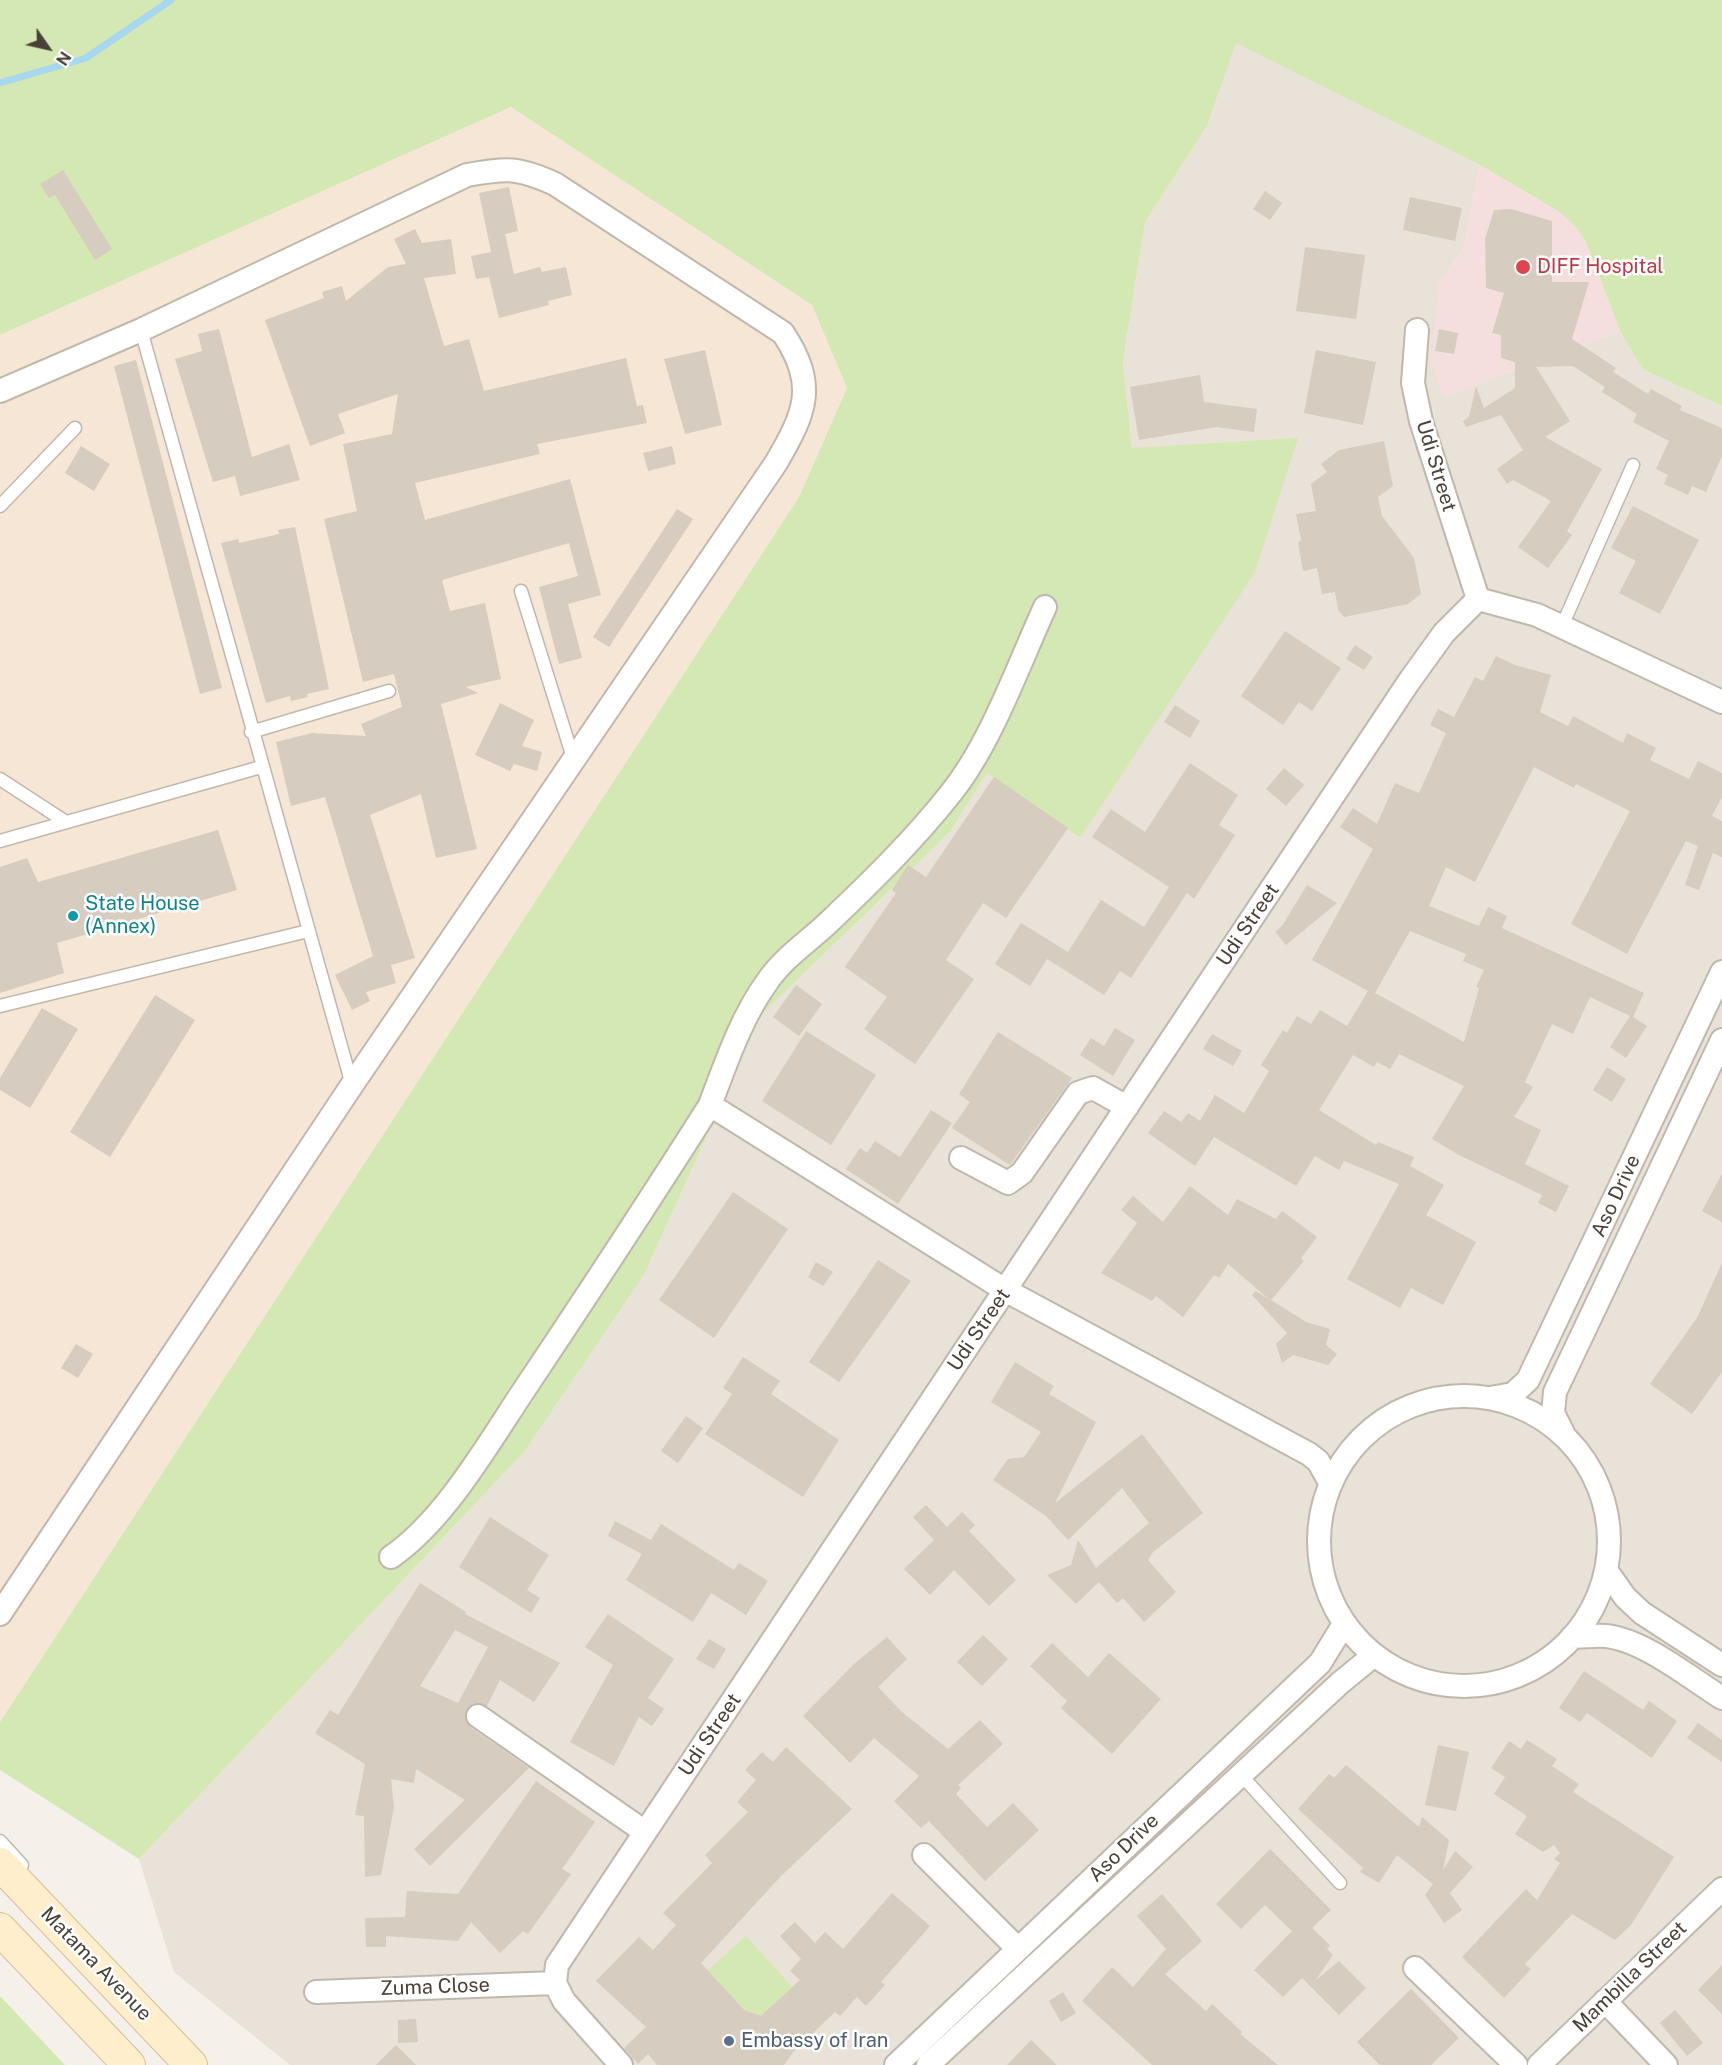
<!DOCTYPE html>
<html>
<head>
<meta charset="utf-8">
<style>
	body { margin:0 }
	#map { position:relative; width:1722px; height:2065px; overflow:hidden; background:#f5f1ea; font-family:"Public Sans",sans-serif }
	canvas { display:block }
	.north { position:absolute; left:18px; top:18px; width:60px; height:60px; -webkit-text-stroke:4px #fff; paint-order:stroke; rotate:124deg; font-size:16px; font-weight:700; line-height:24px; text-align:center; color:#494138 }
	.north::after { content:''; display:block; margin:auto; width:21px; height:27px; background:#494138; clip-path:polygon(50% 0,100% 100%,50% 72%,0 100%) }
</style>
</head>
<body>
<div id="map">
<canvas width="1722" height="2065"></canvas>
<div class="north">N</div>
</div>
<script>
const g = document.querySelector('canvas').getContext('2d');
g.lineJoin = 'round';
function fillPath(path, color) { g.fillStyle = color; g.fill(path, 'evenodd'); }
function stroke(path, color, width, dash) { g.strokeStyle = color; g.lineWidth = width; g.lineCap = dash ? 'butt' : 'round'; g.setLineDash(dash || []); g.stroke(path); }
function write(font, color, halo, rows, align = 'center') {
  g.font = font + ' "Public Sans",sans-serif'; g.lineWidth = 5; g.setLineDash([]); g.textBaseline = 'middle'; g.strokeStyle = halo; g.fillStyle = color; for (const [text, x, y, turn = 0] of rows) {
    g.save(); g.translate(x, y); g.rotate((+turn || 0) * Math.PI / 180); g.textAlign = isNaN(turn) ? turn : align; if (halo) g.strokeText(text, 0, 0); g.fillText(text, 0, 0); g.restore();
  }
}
fillPath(new Path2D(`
	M1236 42 1480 165 1463 251 1439 283 1444 397 1620 331 1642 369 1722 406V2065H290L174 1972 139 1859 525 1451 644 1275 762 1014 950 832 987 773 1080 838 1132 448 1123 362 1145 222 1207 126Z`), '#e9e2d8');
fillPath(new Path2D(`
	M511 107 812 305 847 388 799 497 0 1722V335Z`), '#f6e6d6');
fillPath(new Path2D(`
	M1480 165 1558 211 1575 226 1586 242 1620 331 1444 397 1431 364 1439 283 1463 251Z`), '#f5dfde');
fillPath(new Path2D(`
	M0 0H1722V406L1642 369 1620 331 1586 242 1575 226 1558 211 1480 165 1236 43 1207 126 1145 222 1123 362 1132 448 1298 438 1255 572 1080 838 987 773 950 832 762 1014 644 1275 525 1451 139 1859 0 1770V1722L799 497 847 388 812 305 511 107 0 335Z
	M746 1936 823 2021 817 2026 786 1993 771 2007 766 2022 756 2014 753 2017 680 1995Z
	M0 1996 65 2065H0Z`), '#d4e8b3');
stroke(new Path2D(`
	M0 83 86 58 171 0`), '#a7d8f0', 7);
fillPath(new Path2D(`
	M63 170 112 249 95 260 55 195 49 198 40 184Z
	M509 187 518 231 505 234 514 274 540 267 542 272 566 267 572 295 548 301 549 305 499 318 489 277 476 279 471 256 491 252 479 193Z
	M1265 191 1282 203 1270 220 1253 209Z
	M1410 197 1462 208 1455 241 1403 230Z
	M1511 209 1552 221V282H1589L1572 339 1616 368 1613 372 1648 394 1651 389 1682 406 1680 410 1722 428V456L1706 492 1692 486 1688 495 1664 484 1668 475 1656 469 1669 441 1633 422 1637 414 1602 392 1605 387 1573 366 1536 367 1570 421 1545 437 1602 469 1567 531 1572 535 1548 568 1518 547 1551 501 1513 480 1507 484 1497 469 1523 450 1501 415 1466 427 1463 421 1469 417 1476 386 1484 408 1515 388V362L1501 358V335L1492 333 1504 293 1486 288 1485 239 1494 210Z
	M415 229 422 243 451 239 456 274 424 278 444 346 469 339 484 391 626 358 637 406 643 405 647 423 537 444 540 454 415 483 425 520 570 479 601 595 568 604 582 658 559 664 539 587 578 576 569 543 442 580 450 611 485 603 501 679 466 687 478 693 441 704 477 849 436 858 421 794 370 815 415 958 391 965 396 983 366 992 370 1001 352 1010 335 975 373 956 325 797 291 806 276 742 312 733 366 736 361 724 402 707 394 674 363 682 324 519 357 511 343 444 392 434 398 394 338 414 345 433 310 446 265 320 324 298 322 292 342 286 346 301 388 267 406 264 394 239Z
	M1305 247 1365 255 1356 319 1296 311Z
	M219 329 252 457 289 444 300 480 240 496 235 476 213 482 175 359 202 351 198 334Z
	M1439 329 1458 333 1454 354 1435 351Z
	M705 350 722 425 685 434 664 359Z
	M1316 350 1376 362 1363 425 1304 413Z
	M136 360 222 688 200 694 114 366Z
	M1200 375 1204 402 1257 409 1254 432 1216 427 1139 440 1130 387Z
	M1384 441 1393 486 1378 497 1382 516 1414 558 1421 594 1408 604 1344 617 1338 610 1335 592 1322 594 1317 568 1303 571 1298 543 1301 540 1296 514 1316 511 1311 484 1327 472 1321 464 1339 450Z
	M81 446 110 464 94 491 65 473Z
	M672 446 676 464 648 471 643 453Z
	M1633 506 1699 540 1660 614 1619 593 1636 561 1611 548Z
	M677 509 693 519 609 647 593 637Z
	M295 527 329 689 307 694 308 697 291 701 290 696 266 703 221 543 238 539 239 543 279 534 278 530Z
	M1285 631 1341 668 1312 711 1299 702 1283 725 1241 696Z
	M1355 645 1373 657 1364 670 1346 659Z
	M1496 656 1515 665 1551 675 1540 712 1568 726 1573 716 1623 743 1627 733 1656 748 1650 760 1689 779 1698 761 1722 773V797L1712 816 1722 821V857L1713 853 1699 890 1685 885 1698 846 1686 841 1627 954 1571 924 1630 811 1576 784 1574 788 1534 767 1475 882 1446 867 1429 906 1479 926 1488 907 1507 916 1502 928 1644 993 1633 1017 1647 1026 1626 1058 1610 1047 1630 1016 1590 997 1573 1034 1552 1024 1525 1082 1533 1087 1514 1117 1541 1130 1525 1164 1569 1186 1556 1212 1538 1203 1542 1195 1457 1154 1432 1139 1464 1086 1399 1054 1390 1069 1377 1062 1374 1067 1353 1055 1319 1110 1376 1145 1378 1142 1414 1157 1410 1166 1444 1185 1426 1215 1476 1242 1443 1305 1411 1288 1400 1308 1347 1279 1399 1184 1344 1161 1339 1170 1315 1156 1296 1186 1214 1137 1195 1166 1148 1133 1164 1111 1181 1122 1188 1113 1200 1121 1215 1095 1244 1113 1269 1071 1261 1065 1283 1030 1287 1033 1297 1016 1311 1024 1320 1010 1347 1026 1368 991 1312 960 1373 849 1340 827 1353 808 1377 824 1395 783 1419 793 1446 733 1430 725 1438 709 1454 717 1475 677 1483 681ZM1410 931 1466 954 1463 961 1484 970 1476 987 1479 988 1464 1042 1375 993Z
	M500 703 534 720 522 746 542 752 537 771 514 764 510 771 475 755Z
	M1175 705 1200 721 1190 738 1164 722Z
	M1190 763 1238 795 1219 825 1235 835 1194 899 1187 893 1131 978 1120 971 1104 995 1047 959 1030 986 995 964 1021 923 1068 952 1101 900 1144 927 1169 887 1092 837 1111 809 1145 832Z
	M1284 768 1304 785 1286 806 1266 789Z
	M994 777 1068 828 1006 918 983 903 946 960 974 979 915 1064 864 1029 887 997 845 967 896 893 892 890 908 865 926 877Z
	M218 830 237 890 57 943 64 973 0 993V867L27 858 38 882Z
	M1307 885 1337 903 1286 945 1275 932 1282 926Z
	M796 985 822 1004 799 1036 773 1017Z
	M155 995 195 1020 110 1157 70 1132Z
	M42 1008 78 1029 30 1108 0 1090V1078Z
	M1115 1028 1135 1040 1113 1076 1080 1055 1091 1038 1104 1046Z
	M806 1031 876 1075 831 1145 762 1101Z
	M998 1032 1072 1078 1010 1165 952 1128 970 1102 959 1094Z
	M1212 1034 1242 1051 1233 1066 1203 1049Z
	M1607 1067 1626 1079 1612 1102 1593 1090Z
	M931 1110 952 1123 898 1204 846 1169 860 1148 867 1153 875 1141 900 1157Z
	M1722 1174V1222L1702 1211Z
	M1190 1186 1228 1215 1237 1199 1276 1219 1282 1211 1317 1237 1301 1258 1304 1261 1271 1300 1306 1322 1330 1329 1326 1345 1337 1354 1328 1365 1293 1355 1282 1363 1276 1344 1287 1333 1252 1295 1256 1291 1270 1300 1228 1264 1219 1278 1214 1275 1183 1317 1156 1296 1152 1301 1101 1273 1137 1223 1121 1210 1133 1196 1163 1222Z
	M733 1192 788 1229 714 1338 659 1300Z
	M878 1260 911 1281 839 1382 809 1362Z
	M816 1262 833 1272 823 1286 808 1277Z
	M1722 1263V1372L1692 1414 1650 1384 1697 1318Z
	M76 1344 93 1354 78 1378 61 1368Z
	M743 1357 780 1381 771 1394 839 1440 803 1497 705 1434 732 1394 723 1388Z
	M1015 1362 1054 1386 1049 1394 1096 1422 1055 1503 1142 1434 1203 1513 1153 1552 1148 1560 1176 1592 1144 1622 1123 1598 1117 1603 1099 1582 1076 1604 1047 1575 1071 1565 1078 1540 1096 1568 1149 1523 1122 1488 1068 1540 1046 1516 993 1480 1008 1459 1024 1457 1041 1432 991 1402Z
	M686 1416 703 1428 678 1463 661 1451Z
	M926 1505 947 1527 962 1512 975 1525 969 1531 1016 1580 989 1606 954 1570 930 1595 904 1569 934 1540 913 1517Z
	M490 1517 549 1555 527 1590 540 1598 531 1613 459 1567Z
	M615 1521 651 1540 661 1524 734 1570 739 1563 768 1581 746 1615 711 1593 693 1622 626 1580 642 1554 608 1536Z
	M420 1583 466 1612 465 1614 560 1663 534 1702 500 1680 487 1706 473 1704 465 1714 470 1727 529 1768 430 1866 414 1849 465 1800 416 1769 414 1783 391 1779 394 1807 381 1875 365 1877 364 1816 355 1815 365 1764 315 1733 330 1710 338 1715ZM455 1630 488 1647 458 1703 420 1686Z
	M608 1614 674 1659 648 1698 664 1709 652 1726 639 1717 614 1766 570 1742 613 1665 585 1647Z
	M983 1635 1008 1659 982 1686 957 1662Z
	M887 1637 907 1659 878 1687 902 1712 948 1749 980 1720 1003 1744 958 1785 961 1788 956 1794 987 1827 1013 1803 1039 1830 985 1881 929 1821 921 1828 894 1801 919 1776 874 1738 850 1763 803 1716 854 1664Z
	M709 1639 726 1649 714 1669 696 1659Z
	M1052 1643 1088 1677 1109 1653 1161 1699 1112 1754 1061 1708 1067 1701 1030 1666Z
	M1584 1671 1643 1710 1649 1701 1677 1721 1652 1758 1587 1713 1580 1722 1559 1708Z
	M1698 1723 1722 1740V1762L1687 1738Z
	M1527 1740 1557 1759 1552 1766 1579 1784 1573 1792 1674 1857 1631 1925 1615 1940 1572 1914 1525 1964 1531 1969 1504 1998 1462 1957 1526 1889 1537 1900 1560 1863 1554 1859 1560 1853 1554 1845 1543 1852 1515 1834 1527 1816 1494 1794 1505 1777 1491 1768 1509 1741 1521 1749Z
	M1438 1745 1469 1752 1456 1811 1425 1805Z
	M786 1747 852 1809 781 1876 701 1963 744 2010 761 2016 800 1980 790 1971 801 1959 780 1936 795 1922 815 1943 825 1932 843 1949 892 1893 930 1926 881 1982 885 1985 866 2006 857 1997 840 2016 835 2012 794 2051 784 2065H657L648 2054 638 2064 624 2048 646 2027 596 1981 639 1937 653 1950 676 1925 663 1913 712 1863 705 1855 748 1812 737 1802 756 1780 745 1770 762 1752 773 1762Z
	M1346 1765 1419 1827 1422 1817 1449 1840 1443 1870 1455 1851 1473 1867 1450 1893 1462 1910 1444 1923 1425 1895 1433 1884 1397 1855 1379 1883 1360 1872 1363 1868 1298 1809 1329 1774 1334 1778Z
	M536 1781 595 1822 562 1869 571 1874 528 1934 523 1931 500 1953 471 1922 458 1941 386 1936V1947H366L365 1918 405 1917 407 1891 458 1894Z
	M1270 1849 1331 1910 1312 1928 1330 1945 1327 1949 1333 1955 1315 1981 1339 1961 1366 1988 1339 2015 1302 1978 1283 1997 1254 1970 1292 1931 1265 1905 1241 1929 1216 1904Z
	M1162 1894 1202 1941 1165 1974 1206 2011 1212 2004 1242 2032 1240 2034 1278 2065H1152L1082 2001 1112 1967 1133 1987 1166 1949 1137 1916Z
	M1722 1965V2014L1698 1990Z
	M1411 1989 1459 2038 1431 2065H1380L1357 2042Z
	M1063 1992 1076 2013 1061 2022 1049 2001Z
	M1675 2010 1703 2043 1687 2056 1660 2023Z
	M416 2019 418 2042 398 2043V2020Z
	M1031 2040 1057 2065H1007Z
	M396 2045 416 2065H376Z`), '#d6ccbf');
const service = new Path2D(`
	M141 330 352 1085
	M0 506 75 428
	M521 591 574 761
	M1562 626 1633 465
	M251 732 389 691
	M0 779 66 822
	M0 841 261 767
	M0 1006 308 931
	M1241 1775 1340 1883
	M0 1841 22 1865`);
const minor = new Path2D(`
	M1417 330 1413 383 1421 421 1478 599 1537 615 1722 702
	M0 391 141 330 467 175C507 168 518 167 555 184L783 333C818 386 805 413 776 463L352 1085 0 1614
	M710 1105C726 1063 741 1018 767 982 784 957 808 942 829 922 872 881 914 840 951 793 991 743 1018 666 1045 607
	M961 1158 1008 1183 1022 1173 1078 1093 1093 1088 1127 1107
	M1319 1541a145 145 0 1 1 290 0a145 145 0 1 1-290 0Z
	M1490 1398 1513 1394 1528 1380 1722 972
	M1563 1433 1553 1413 1555 1392 1722 1040
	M391 1557C446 1519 489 1442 526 1387 588 1294 650 1200 710 1105L1005 1290 1309 1454 1318 1461 1331 1484
	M1606 1570 1625 1597 1642 1613 1722 1665
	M1572 1637C1583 1637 1595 1635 1606 1636 1644 1640 1690 1678 1722 1698
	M478 1716 645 1832
	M924 1855 1018 1949
	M1415 1968 1516 2065
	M316 1992 555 1983
	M1605 2001 1666 2065
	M621 2065 564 2001 555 1983 557 1965 1408 683 1444 633 1478 599
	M896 2065 1320 1663 1344 1624
	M928 2065 1340 1683 1373 1656
	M1539 2065 1722 1889`);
const secondary = new Path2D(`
	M0 1864 191 2065
	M0 1929 129 2065`);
stroke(service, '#c0b8ac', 15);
stroke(minor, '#c0b8ac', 26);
stroke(secondary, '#d4c09a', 34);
stroke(service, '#fff', 12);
stroke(minor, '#fff', 22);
stroke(secondary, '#feeecb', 32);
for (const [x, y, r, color] of [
	[1523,267,8,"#e0444e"],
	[73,916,6,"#0f9aa8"],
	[729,2041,6,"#5c6f8a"]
]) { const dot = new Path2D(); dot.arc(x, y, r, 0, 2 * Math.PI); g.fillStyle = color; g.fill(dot); stroke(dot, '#fff', 2); }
write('20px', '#be3a42', '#fff', [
	["DIFF Hospital",1537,267]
], 'left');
write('20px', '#494138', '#fff', [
	["Udi Street",1436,466,73],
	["Udi Street",1248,925,-56],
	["Aso Drive",1616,1196,-65],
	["Udi Street",979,1330,-56],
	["Udi Street",710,1735,-56],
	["Aso Drive",1124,1848,-44],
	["Matama Avenue",96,1964,46],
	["Mambilla Street",1630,1977,-44],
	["Zuma Close",435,1987,-2]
]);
write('20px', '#0d838f', '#fff', [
	["State House",85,904],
	["(Annex)",85,927]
], 'left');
write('20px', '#4e5e75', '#fff', [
	["Embassy of Iran",741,2041]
], 'left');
</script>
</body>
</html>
